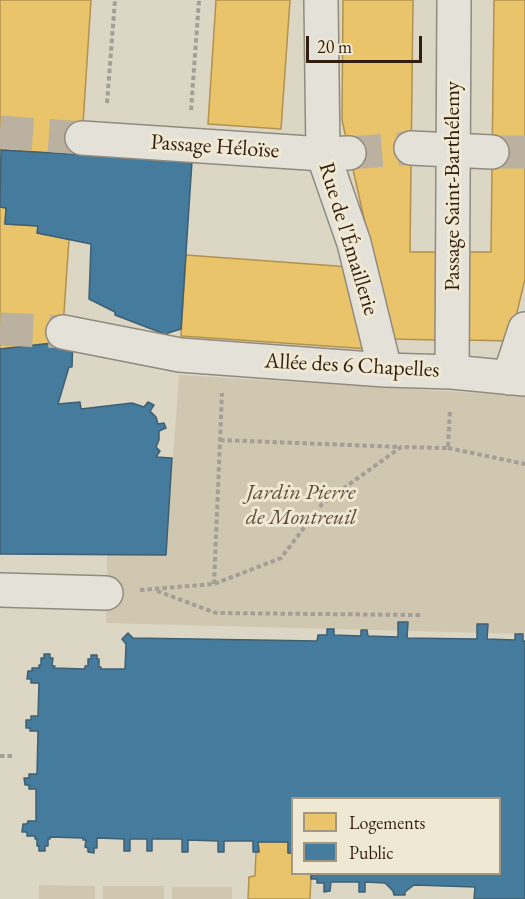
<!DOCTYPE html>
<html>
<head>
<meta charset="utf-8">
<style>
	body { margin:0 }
	#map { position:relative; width:525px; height:899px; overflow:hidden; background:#dcd6c5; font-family:"EB Garamond",serif }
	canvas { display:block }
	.legend { position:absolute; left:291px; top:797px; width:210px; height:78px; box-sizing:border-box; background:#efe8d3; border:2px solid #a39784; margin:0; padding:8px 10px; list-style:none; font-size:18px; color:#321e0e }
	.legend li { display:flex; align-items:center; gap:12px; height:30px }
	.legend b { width:30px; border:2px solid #a39784 }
	.scale { position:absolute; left:306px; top:36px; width:116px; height:27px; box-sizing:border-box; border:3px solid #321e0e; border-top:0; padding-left:8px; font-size:18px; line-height:21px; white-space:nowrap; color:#321e0e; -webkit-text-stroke:4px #efe8d3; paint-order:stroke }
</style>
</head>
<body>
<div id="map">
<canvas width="525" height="899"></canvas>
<ul class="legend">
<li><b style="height:16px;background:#e9c46a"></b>Logements</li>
<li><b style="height:16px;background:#457b9d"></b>Public</li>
</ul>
<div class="scale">20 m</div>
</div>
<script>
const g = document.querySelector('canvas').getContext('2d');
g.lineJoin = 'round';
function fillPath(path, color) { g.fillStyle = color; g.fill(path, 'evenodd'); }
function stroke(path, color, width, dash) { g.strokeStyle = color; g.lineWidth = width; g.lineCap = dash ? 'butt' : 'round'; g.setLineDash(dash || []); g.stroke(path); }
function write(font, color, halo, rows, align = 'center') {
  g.font = font + ' "EB Garamond",serif'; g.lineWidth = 6; g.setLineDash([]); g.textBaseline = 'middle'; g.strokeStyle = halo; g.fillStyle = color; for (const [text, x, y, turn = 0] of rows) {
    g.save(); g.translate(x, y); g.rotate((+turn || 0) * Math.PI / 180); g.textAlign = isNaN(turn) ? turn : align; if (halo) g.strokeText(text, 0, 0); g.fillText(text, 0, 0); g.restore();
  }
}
fillPath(new Path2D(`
	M179 375 525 396V634L106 623 107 555H166Z
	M39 885 95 886V899H39Z
	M103 886H164V899H103Z
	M172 887H232V899H172Z`), '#d0c7b0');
const homes = new Path2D(`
	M0 0H91L81 155 0 150Z
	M216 0H290L281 129 208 124Z
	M343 0H413L410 252H438V340L391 339 342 120Z
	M494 0H525V279L510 341 464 340 465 252H491Z
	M0 207 6 208 5 224 38 226 37 233 69 239 62 342 0 349Z
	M186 255 350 267 369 349 181 336Z
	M258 842H288V853H292V874H318L311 875 310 899H248L249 877 255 876 256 852H259Z`);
fillPath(homes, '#e9c46a');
stroke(homes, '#b2924e', 1.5);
const public = new Path2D(`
	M1 150 192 161 181 329 168 333 167 335 115 315V312L89 299 91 244 37 233 38 226 5 224 6 208 0 207Z
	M73 339 72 367H69L58 404 80 402 81 409 132 403 144 407 148 402 154 405 150 411 156 417 158 424 164 423 166 428 159 431V440L156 447 160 451 156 457 172 458 166 555 0 554V349L62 342Z
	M398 622H408L407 638 477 639V624H488L487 639 515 640V634H523V641H525V899H474L475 887 414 885 405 892V895H394L393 891 385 883 365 882V892H359V882H331L330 891 324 892V883H317V879H311V875L318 874H500V798H292V853H288V842H258L259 852H253V841H224V852H218V841L188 840V852H182V839H152V851H147V839H130V851H124V839L97 838V848H94V853L88 852V848L85 847 86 840H83V838L50 837V839H48V846H45V851H39V846H37V839H35V836H27V832H22L23 824H27L28 821H36V789H29V785H25L24 778H29V774H37L38 731H30V728H26V720H31V716H38L39 683H31V679H27L28 671H32V668H39V665H41V658H44V654H50V658H53L52 666H55L54 668 85 669V666H88V659H91V655H97V659H99V667H101V669H125L126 644 122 639 128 633 133 638 317 641 318 635H327V629H334V635L361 636V630H367L368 636 398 637Z`);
fillPath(public, '#457b9d');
stroke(public, '#3f5f72', 1.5);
stroke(new Path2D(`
	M0 132 82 138
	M492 152H525
	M349 153 411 148
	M0 329 63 332`), '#bab1a0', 33, [33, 16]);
const minor = new Path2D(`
	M321 0 323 154 354 243 385 370
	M82 138 323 154 349 153
	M411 148 492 152
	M63 332 180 355 385 370 452 372 525 379
	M452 372 454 0
	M509 378 525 329
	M0 590 106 593`);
stroke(minor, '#918a7f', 36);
stroke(new Path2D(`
	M107 103 115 0
	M191 110 199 0
	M220 440 401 447
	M448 448 525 464
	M214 584 222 393
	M140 590 214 584 281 558 322 504 401 447 448 448 450 409
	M157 591 216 613 420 615
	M0 756H12`), '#a39f96', 4, [4.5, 3]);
stroke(minor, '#e4e1d9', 33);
write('22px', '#321e0e', '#efe8d3', [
	["Passage Héloïse",215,147,4],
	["Passage Saint-Barthélemy",453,186,-90],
	["Rue de l'Émaillerie",348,239,73],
	["Allée des 6 Chapelles",352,366,3]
]);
write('italic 22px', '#5f4d39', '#efe8d3', [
	["Jardin Pierre",301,493],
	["de Montreuil",301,518]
]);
</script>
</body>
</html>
